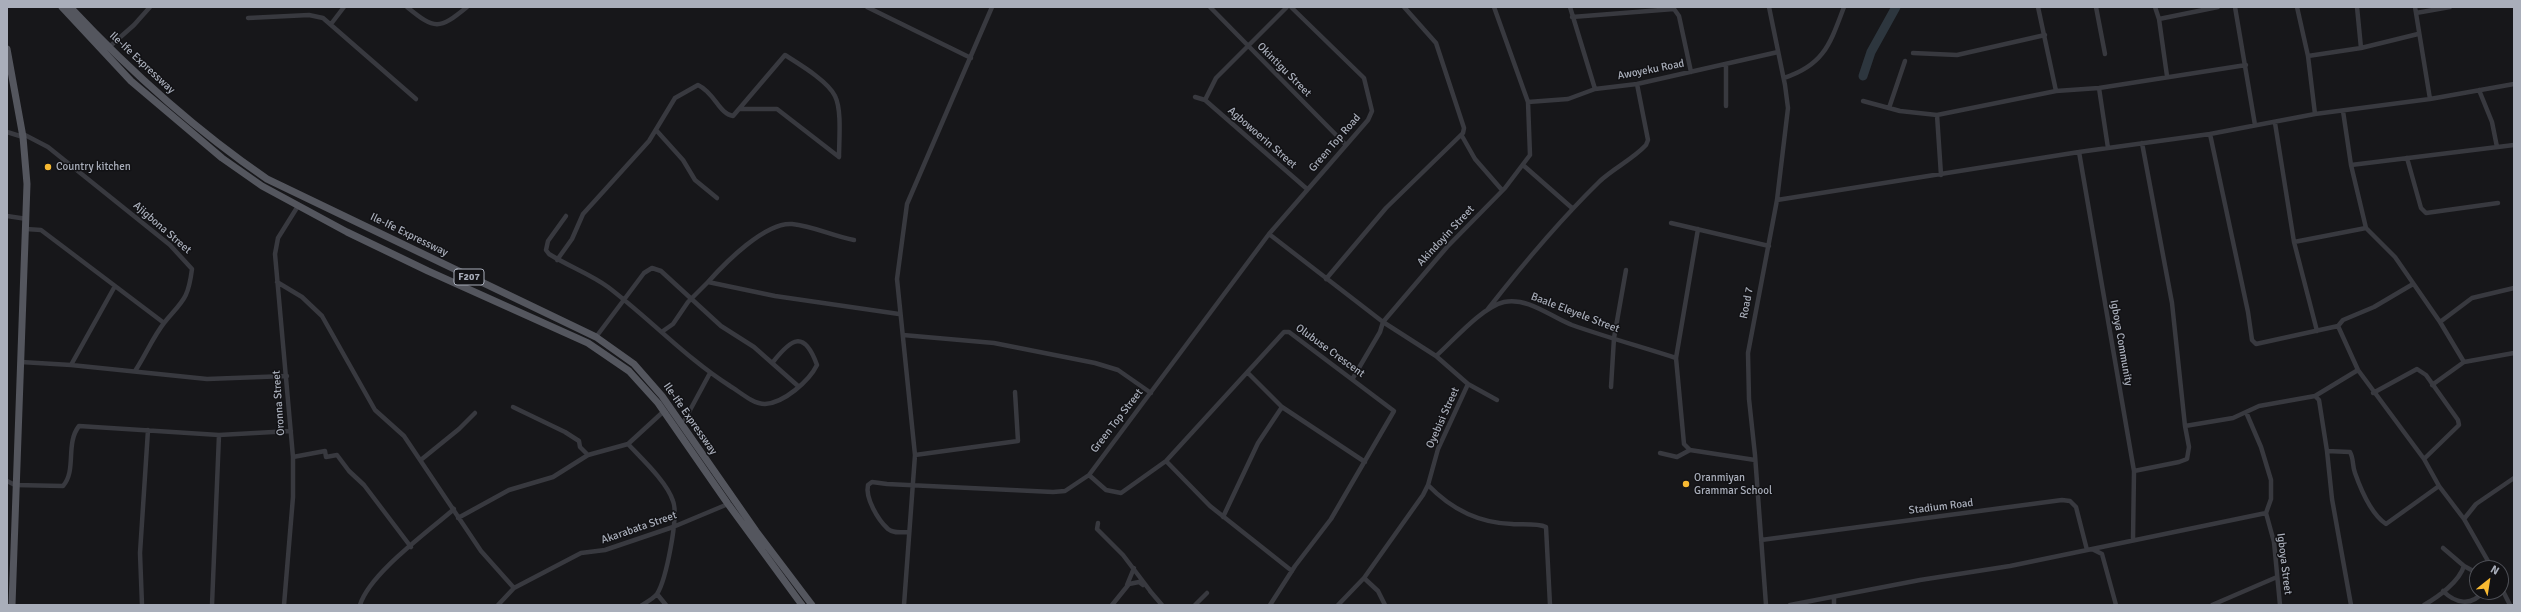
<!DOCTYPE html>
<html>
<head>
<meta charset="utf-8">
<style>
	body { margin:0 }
	#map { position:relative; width:2521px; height:612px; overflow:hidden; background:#17171a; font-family:Signika,sans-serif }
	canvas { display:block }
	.frame { position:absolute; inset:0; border:8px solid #a9aeba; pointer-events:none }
	.north { position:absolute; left:2469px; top:560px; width:40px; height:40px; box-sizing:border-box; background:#121215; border:1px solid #4e5057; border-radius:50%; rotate:30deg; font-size:11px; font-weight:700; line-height:16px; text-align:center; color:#a9aeba }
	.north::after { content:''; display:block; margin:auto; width:14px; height:18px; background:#f7b932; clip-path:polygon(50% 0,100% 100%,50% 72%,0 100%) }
</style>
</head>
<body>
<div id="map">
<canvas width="2521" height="612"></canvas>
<div class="frame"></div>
<div class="north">N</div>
</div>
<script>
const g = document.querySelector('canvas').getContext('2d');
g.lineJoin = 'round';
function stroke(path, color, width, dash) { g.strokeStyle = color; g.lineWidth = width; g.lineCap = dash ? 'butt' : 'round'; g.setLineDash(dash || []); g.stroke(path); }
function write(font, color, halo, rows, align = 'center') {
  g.font = font + ' Signika,sans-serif'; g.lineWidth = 3; g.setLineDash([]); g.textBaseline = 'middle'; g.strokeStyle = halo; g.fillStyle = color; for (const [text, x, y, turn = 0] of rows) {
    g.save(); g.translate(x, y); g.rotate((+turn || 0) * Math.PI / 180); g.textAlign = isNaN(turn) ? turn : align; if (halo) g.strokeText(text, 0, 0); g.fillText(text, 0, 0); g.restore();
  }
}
stroke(new Path2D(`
	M1863 76 1871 52 1896 7`), '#2d363e', 9);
stroke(new Path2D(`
	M407 7C435 30 439 30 467 7
	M867 7 971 58
	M1210 7 1346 145
	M1570 7 1595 89
	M2038 7 2056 91
	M2096 7 2105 54
	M2155 7 2159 19 2167 76
	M2235 7 2255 125
	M2297 7 2308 56 2315 114
	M2357 7 2361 48
	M2415 7 2430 99
	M2416 13 2450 7
	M1572 17 1674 9 1679 16 1691 72
	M248 18 309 15 323 18 416 99
	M2159 19 2218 7
	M331 24 344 7
	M108 48 134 25 150 7
	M1913 53 1957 55 2045 35
	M2308 56 2361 48 2418 34
	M1784 78C1824 65 1830 44 1844 7
	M2099 88 2108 148
	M2479 90 2492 122 2497 147
	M1195 97 1205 100 1307 189
	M1205 100 1216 78 1287 7
	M1863 101 1900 111 1937 115 2056 91 2099 88 2246 65
	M1528 102 1568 99 1595 89 1637 84 1778 52
	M1726 106V64
	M1889 108 1905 61
	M741 109H777L839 157
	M2343 111 2351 165 2366 228 2395 257 2440 322 2464 362
	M1937 115 1941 175
	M2275 123 2294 242 2317 331
	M656 130 683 160 695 180 717 198
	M7 132 23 137 25 135 48 147 170 245 192 269C188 300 183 300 164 323 153 337 145 356 135 371
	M2210 134 2248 312 2252 340 2256 344 2338 326 2343 320 2374 307 2413 284
	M1462 136 1475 159 1502 190
	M2142 143 2172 303 2185 426 2233 418 2259 406 2315 396 2358 370
	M2079 152 2134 471 2133 539
	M2407 158 2421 208 2426 213 2498 203
	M1523 165 1572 208
	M2351 165 2514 145
	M1777 200 2079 152 2210 134 2315 114 2430 99 2514 84
	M7 216 27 219
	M566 216 548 241 546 250 549 254C568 266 590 274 608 287 650 319 686 358 730 386 740 392 753 404 765 404 784 403 809 381 817 365 804 329 791 339 773 362
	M1671 223 1769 246
	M26 229 41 230 164 323
	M1698 229 1676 358 1684 444 1690 450 1755 460
	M1269 234 1383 322 1436 356 1468 384 1497 400
	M2294 242 2366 228
	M557 260 572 239 583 214 649 141 675 98 698 85C715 93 719 114 733 116L785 55C799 64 828 81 835 96 842 110 839 140 839 157
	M1326 279 1386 208 1463 133 1464 128 1436 43 1404 7
	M277 282 302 297 322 316 375 410 404 436 481 551 514 588
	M708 282C725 263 765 222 792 224 813 226 833 236 854 240
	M1488 309C1523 264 1559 221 1600 181 1614 168 1633 159 1646 145L1648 140 1637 84
	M2440 322 2472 298 2514 288
	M2338 326 2358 370 2424 459 2439 486 2464 519 2492 568
	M663 331 673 324 688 302 708 282 775 296 899 314
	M903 335 994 343 1095 363 1118 370 1151 393
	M596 337 644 273 652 268 661 271 721 326 754 347 798 386
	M1436 356C1453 341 1482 307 1504 302 1528 297 1551 317 1572 325 1606 337 1642 347 1676 358
	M21 362 71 365 207 379 287 376
	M71 365 115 286
	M1248 373 1282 407 1365 462
	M1353 378 1380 332 1383 322 1447 247 1505 188 1530 155 1528 102 1494 7
	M2432 385 2464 362 2514 353
	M1611 387 1614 338 1626 270
	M2373 393 2417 369 2426 375 2458 420 2459 425 2424 459
	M2315 396 2319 400 2327 451 2332 499 2351 605
	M513 407 565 432 579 441 580 447 588 455
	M2246 412 2261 447 2271 480V499L2266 513 2274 542 2280 605
	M682 425 710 373
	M628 444C642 459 667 482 673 501 679 516 666 580 657 594 654 598 647 602 642 605
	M2327 451 2350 452C2354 459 2352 465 2355 473 2361 490 2371 514 2386 524L2439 486
	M1660 453 1677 457 1690 450
	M915 455 1018 441 1015 392
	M293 457 325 451 326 457 337 455 349 471 364 485 411 547
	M422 459 459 429 475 413
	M1166 461 1210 506 1292 571
	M2134 471 2179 462 2187 459 2189 447 2185 426
	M1089 475 1106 490 1121 493 1166 461 1284 332H1289L1394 411 1331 519 1295 566 1270 605
	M7 481 15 485 63 486C77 470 65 444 79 426L219 435 291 431
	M1428 485C1451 509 1479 523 1512 524 1522 525 1537 523 1546 527L1550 605
	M1223 517 1258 443 1282 407
	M458 518 509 490 553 477 588 455 628 444 664 411
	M2464 519 2476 504 2514 478
	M1098 523 1097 529 1123 555 1151 592
	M909 532C902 532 894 534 888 529 878 520 865 498 868 485L872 482 887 484 1053 492 1065 491 1089 475 1269 234 1368 120 1372 111 1364 78 1291 7
	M1761 540 2062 500 2070 501 2076 507 2087 550
	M2443 548 2464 566 2477 573
	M2092 549 2102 554 2116 605
	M1364 578 1378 591 1385 605
	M1127 585 1134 568
	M2501 587 2510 605
	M1150 591 1162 605
	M2443 591C2455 603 2471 607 2483 592
	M657 594 666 605
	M1834 597V605
	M142 605 140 553 148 430
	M212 605 219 435
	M284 605 293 497V457L275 254 278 238 298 206
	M360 605C370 573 428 532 454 509
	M498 605 514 588 581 553 605 550 673 527 728 504
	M904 605 915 455 897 279 907 204 992 7
	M1112 605 1129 584 1139 582 1143 585
	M1195 605 1207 593
	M1338 605 1364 578 1423 495 1428 485 1438 449 1468 384
	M1766 605 1755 455 1749 399 1748 353 1777 200 1788 108 1785 85 1769 7
	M1790 605 1920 580 2010 566 2266 513
	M2212 605 2277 577
	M2424 605C2438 597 2459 582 2464 566`), '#38393f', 4.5);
stroke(new Path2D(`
	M62 7 131 81 222 158 262 186 347 232 428 271 588 343 629 371 658 403 728 504 802 605
	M70 7C130 71 194 129 267 179L596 337 634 364 662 396 756 531 812 605
	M7 49 23 137 27 184 12 605`), '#54565e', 7);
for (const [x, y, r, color] of [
	[48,167,4,"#f7b932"],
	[1686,484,4,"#f7b932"]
]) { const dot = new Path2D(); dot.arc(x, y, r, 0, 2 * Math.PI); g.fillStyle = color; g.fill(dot); stroke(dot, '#121215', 1.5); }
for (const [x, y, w] of [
	[469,277,30]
]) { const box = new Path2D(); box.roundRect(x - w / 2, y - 8, w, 16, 3); g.fillStyle = '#121215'; g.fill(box); stroke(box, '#a9aeba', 1); }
write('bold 10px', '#a9aeba', null, [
	["F207",469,277]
]);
write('11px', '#a9aeba', '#121215', [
	["Ile-Ife Expressway",142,63,43],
	["Okintigu Street",1284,70,45],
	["Awoyeku Road",1651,70,-11],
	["Agbowoerin Street",1262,138,41],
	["Green Top Road",1335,143,-49],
	["Ajigbona Street",162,228,41],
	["Ile-Ife Expressway",409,235,26],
	["Akindoyin Street",1446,236,-47],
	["Road 7",1747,303,-79],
	["Baale Eleyele Street",1575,313,21],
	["Igboya Community",2121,343,80],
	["Olubuse Crescent",1330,351,36],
	["Oronna Street",279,403,-94],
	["Oyebisi Street",1443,418,-66],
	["Ile-Ife Expressway",690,419,55],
	["Green Top Street",1117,421,-52],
	["Stadium Road",1941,507,-7],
	["Akarabata Street",639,528,-19],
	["Igboya Street",2284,564,83]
]);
write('11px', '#a9aeba', '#121215', [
	["Country kitchen",56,167],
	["Oranmiyan",1694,478],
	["Grammar School",1694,491]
], 'left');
</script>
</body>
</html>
